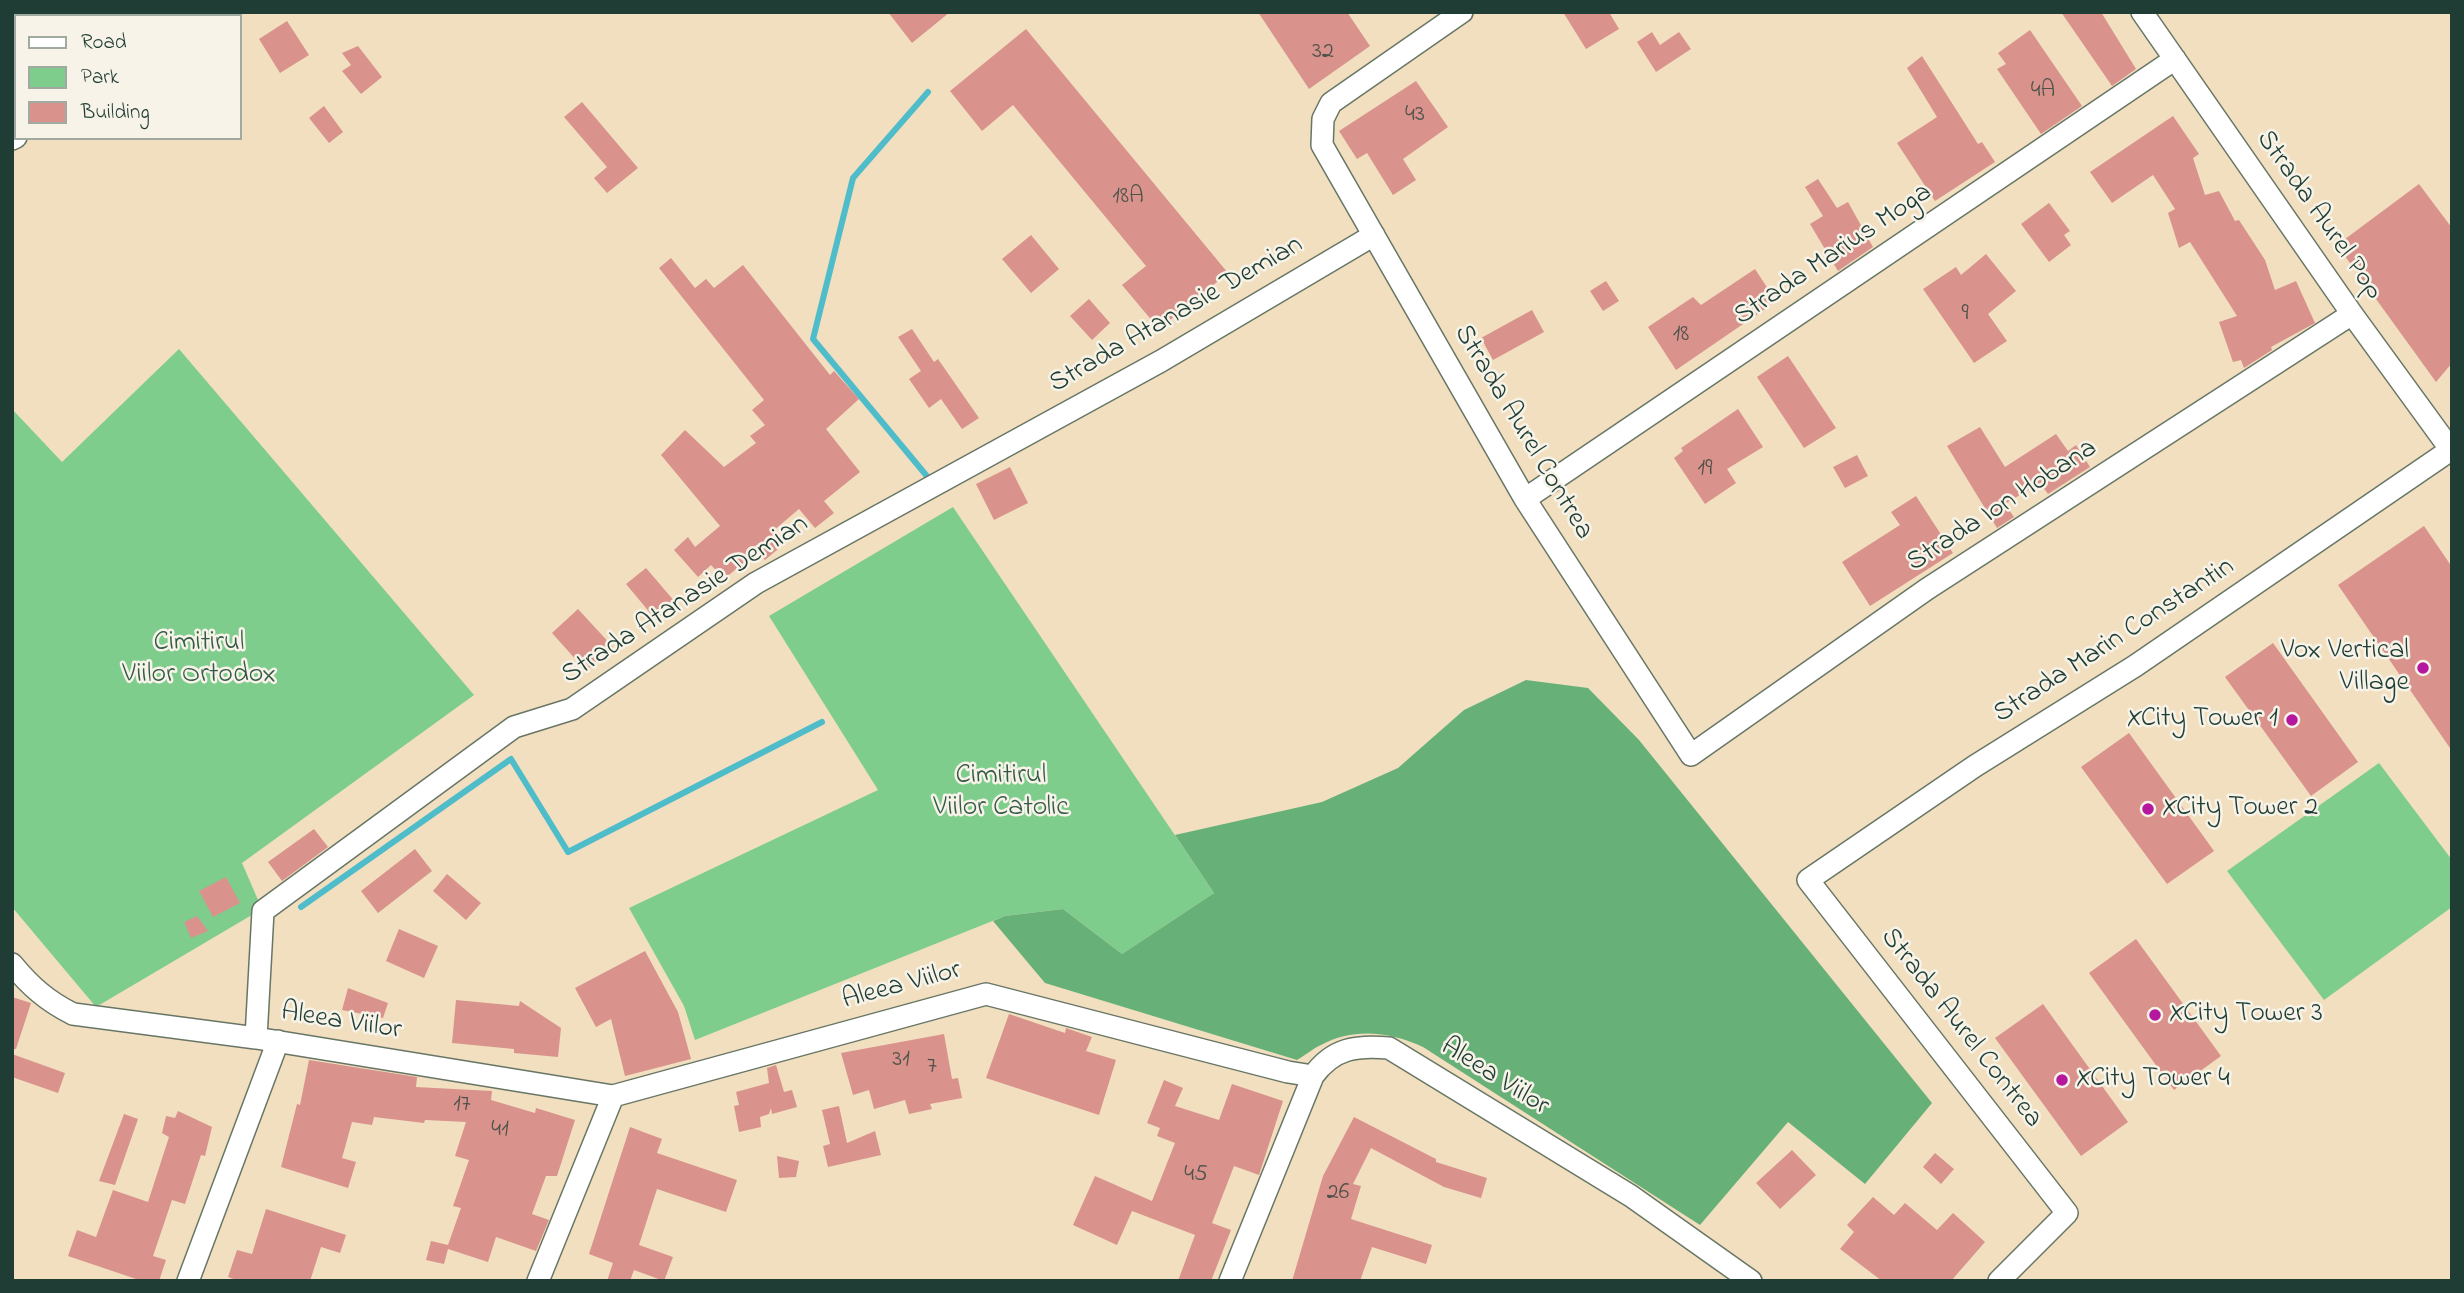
<!DOCTYPE html>
<html>
<head>
<meta charset="utf-8">
<style>
	body { margin:0 }
	#map { position:relative; width:2464px; height:1293px; overflow:hidden; background:#f1dfc0; font-family:"Indie Flower",sans-serif }
	canvas { display:block }
	.frame { position:absolute; inset:0; border:14px solid #1f3d34; pointer-events:none }
	.legend { position:absolute; left:14px; top:14px; width:228px; height:126px; box-sizing:border-box; background:#f7f3e8; border:2px solid #a1aaa0; margin:0; padding:9px 12px; list-style:none; font-size:21px; color:#1f3d34 }
	.legend li { display:flex; align-items:center; gap:14px; height:35px }
	.legend b { width:35px; border:2px solid #a1aaa0 }
</style>
</head>
<body>
<div id="map">
<canvas width="2464" height="1293"></canvas>
<div class="frame"></div>
<ul class="legend">
<li><b style="height:9px;background:#fff"></b>Road</li>
<li><b style="height:19px;background:#7fcd8d"></b>Park</li>
<li><b style="height:19px;background:#d9938c"></b>Building</li>
</ul>
</div>
<script>
const g = document.querySelector('canvas').getContext('2d');
g.lineJoin = 'round';
function fillPath(path, color) { g.fillStyle = color; g.fill(path, 'evenodd'); }
function stroke(path, color, width, dash) { g.strokeStyle = color; g.lineWidth = width; g.lineCap = dash ? 'butt' : 'round'; g.setLineDash(dash || []); g.stroke(path); }
function write(font, color, halo, rows, align = 'center') {
  g.font = font + ' "Indie Flower",sans-serif'; g.lineWidth = 5; g.setLineDash([]); g.textBaseline = 'middle'; g.strokeStyle = halo; g.fillStyle = color; for (const [text, x, y, turn = 0] of rows) {
    g.save(); g.translate(x, y); g.rotate((+turn || 0) * Math.PI / 180); g.textAlign = isNaN(turn) ? turn : align; if (halo) g.strokeText(text, 0, 0); g.fillText(text, 0, 0); g.restore();
  }
}
fillPath(new Path2D(`
	M12 12H92L86 16H16V60L12 62Z`), '#cfbdcf');
fillPath(new Path2D(`
	M179 349 474 695 242 863 262 909 96 1007 12 907V409L62 462Z
	M953 507 1214 893 1122 954 1063 909 1005 916 695 1040 684 1006 629 908 878 790 769 616Z
	M2379 763 2452 860V907L2324 1000 2227 871Z`), '#7fcd8d');
fillPath(new Path2D(`
	M1526 680 1588 688 1639 740 1932 1103 1865 1184 1788 1122 1700 1225 1423 1047C1391 1032 1354 1027 1321 1045 1312 1049 1306 1055 1297 1060L1045 983 993 921 1005 916 1063 909 1122 954 1214 893 1175 835 1322 802 1398 768 1464 710Z`), '#67b078');
stroke(new Path2D(`
	M926 475 813 339 853 178 928 92
	M301 907 511 759 568 852 822 722`), '#4fbcca', 6);
fillPath(new Path2D(`
	M888 12H950L912 43Z
	M1258 12H1347L1370 46 1309 89Z
	M1563 12H1609L1619 29 1586 49Z
	M2061 12H2101L2136 69 2112 86Z
	M287 21 309 55 280 73 259 39Z
	M1026 29 1228 273 1159 329 1122 285 1146 266 1013 105 982 131 950 91Z
	M2030 30 2082 106 2041 134 1997 69 2006 64 1998 53Z
	M1652 32 1660 45 1679 32 1691 49 1656 72 1637 42Z
	M358 46 382 77 361 94 342 71 351 65 342 53Z
	M1922 56 1978 144 1982 142 1995 162 1935 201 1897 143 1937 117 1907 68Z
	M1416 81 1448 127 1403 159 1416 180 1393 195 1367 153 1357 159 1339 131Z
	M582 102 638 168 607 193 594 178 607 167 564 117Z
	M324 106 343 132 329 143 309 118Z
	M2173 116 2199 154 2193 158 2205 195 2219 191 2235 221 2239 220 2265 260 2275 290 2296 281 2315 323 2271 347 2272 350 2244 368 2241 360 2233 362 2219 322 2237 316 2190 242 2179 248 2168 213 2175 209 2153 175 2112 203 2090 172Z
	M1818 179 1837 208 1848 202 1873 247 1838 271 1810 224 1823 216 1805 187Z
	M2419 184 2452 228V363L2436 382 2337 245Z
	M2049 203 2070 231 2064 235 2071 245 2049 262 2021 224Z
	M1031 235 1059 269 1031 293 1002 259Z
	M1986 254 2016 291 1988 314 2007 341 1974 363 1923 289 1956 267 1961 275Z
	M671 258 695 288 706 279 714 288 743 265 830 375 834 371 859 399 826 429 860 472 824 501 834 513 815 528 799 509 773 531 784 544 765 560 758 551 724 579 711 565 698 577 674 550 688 537 695 547 720 526 661 455 685 430 724 467 756 443 750 436 765 425 752 410 764 400 659 268Z
	M1755 269 1774 298 1765 304 1768 307 1676 370 1648 327 1693 297 1701 305Z
	M1606 281 1619 301 1603 311 1590 291Z
	M1089 299 1110 323 1092 340 1070 316Z
	M1532 310 1544 332 1493 360 1481 338Z
	M912 329 934 362 938 359 979 418 962 429 941 399 929 408 909 379 921 371 898 337Z
	M1788 356 1836 428 1804 448 1757 377Z
	M1738 409 1763 447 1727 469 1736 483 1705 504 1674 458 1683 451 1681 448Z
	M1980 427 2005 467 2056 434 2068 451 2076 445 2090 467 2048 494 2040 483 2005 504 2014 517 1997 528 1947 446Z
	M1857 455 1868 476 1845 488 1833 467Z
	M1010 467 1028 503 994 520 976 484Z
	M1916 496 1953 553 1870 606 1842 562 1900 525 1891 512Z
	M2424 526 2452 567V751L2338 585Z
	M646 568 676 603 656 620 626 584Z
	M578 609 613 647 586 671 552 633Z
	M2273 643 2358 762 2311 796 2225 677Z
	M2129 733 2214 851 2167 884 2081 767Z
	M314 829 328 847 282 881 268 862Z
	M415 849 432 871 378 913 361 891Z
	M447 874 481 903 466 920 433 891Z
	M226 877 240 903 213 917 199 891Z
	M197 916 208 931 191 938 184 922Z
	M399 929 438 946 424 978 386 961Z
	M2136 939 2221 1056 2174 1090 2089 973Z
	M645 951 678 1012 691 1059 625 1076 611 1019 596 1027 575 988Z
	M348 988 388 1003 383 1018 342 1010Z
	M12 997 31 1003 16 1049H12Z
	M456 1000 519 1006 520 1001 561 1028 558 1057 514 1053V1049L452 1043Z
	M2043 1004 2128 1122 2081 1156 1995 1038Z
	M1009 1014 1065 1033 1066 1028 1092 1037 1086 1051 1116 1060 1099 1115 986 1078Z
	M944 1034 952 1079 958 1078 962 1098 930 1104 932 1109 909 1114 905 1100 874 1109 869 1090 853 1095 841 1053Z
	M12 1054 65 1073 58 1093 12 1077Z
	M309 1060 417 1077 416 1087 492 1091 491 1100 535 1113 536 1108 575 1120 557 1176H546L532 1214 549 1220 536 1251 496 1237 488 1262 448 1249 444 1264 426 1260 431 1241 448 1245 461 1208 453 1206 469 1160 455 1156 466 1122 425 1120 424 1123 374 1117 372 1125 352 1122 342 1158 356 1162 348 1188 281 1167 297 1104 300 1105Z
	M776 1065 784 1092 792 1090 797 1107 772 1114 771 1108 769 1114 760 1117 761 1127 739 1132 734 1106 739 1105 736 1092 769 1083 767 1068Z
	M1164 1080 1183 1088 1175 1106 1219 1120 1232 1084 1283 1101 1259 1175 1234 1166 1212 1223 1231 1230 1211 1281H1178L1195 1235 1132 1211 1117 1245 1073 1225 1095 1176 1152 1201 1175 1143 1157 1136 1160 1128 1147 1123Z
	M839 1106 847 1143 875 1131 881 1155 828 1167 823 1146 830 1144 822 1110Z
	M178 1111 212 1127 205 1156 201 1155 185 1204 172 1200 153 1256 166 1260 159 1281H142L68 1256 77 1230 96 1237 113 1190 148 1202 169 1137 162 1133 166 1116 175 1118Z
	M124 1114 138 1119 115 1185 99 1181Z
	M1354 1117 1436 1159V1162L1487 1178 1481 1198 1444 1187 1371 1148 1353 1184 1361 1186 1351 1219 1432 1245 1426 1264 1372 1247 1360 1281H1292L1323 1176Z
	M630 1127 662 1139 657 1153 737 1180 726 1212 657 1189 639 1245 673 1257 664 1281 634 1270 630 1281H607L613 1263 589 1254Z
	M1792 1150 1816 1175 1780 1209 1756 1183Z
	M1935 1153 1954 1169 1941 1184 1923 1167Z
	M777 1156 799 1161 796 1177 779 1178Z
	M1873 1197 1894 1215 1905 1203 1937 1230 1953 1213 1985 1242 1951 1281H1882L1840 1249 1854 1232 1847 1225Z
	M266 1209 346 1235 340 1253 321 1247 310 1281H239L228 1277 237 1250 252 1254Z`), '#d9938c');
const minor = new Path2D(`
	M1462 12 1331 103 1323 119 1322 145 1525 499 1691 755 1927 589 2352 314
	M2142 12 2352 314 2451 450
	M217 16 223 12
	M12 139 16 137
	M1525 499 2175 59
	M12 964C30 986 47 1001 73 1014L256 1038 613 1096 986 994 1288 1072 1313 1076C1333 1048 1357 1045 1389 1048L1631 1196 1751 1281
	M256 1038 263 911 514 727 572 709 756 583 1161 361 1374 235
	M188 1281 278 1041
	M538 1281 613 1096
	M1230 1281 1313 1076
	M1999 1281 2067 1213 1808 880 1975 766 2135 666 2452 449`);
stroke(minor, '#687665', 24);
stroke(minor, '#fff', 21);
for (const [x, y, r, color] of [
	[2423,668,7,"#b5179e"],
	[2292,720,7,"#b5179e"],
	[2148,809,7,"#b5179e"],
	[2155,1015,7,"#b5179e"],
	[2062,1080,7,"#b5179e"]
]) { const dot = new Path2D(); dot.arc(x, y, r, 0, 2 * Math.PI); g.fillStyle = color; g.fill(dot); stroke(dot, '#f7f3e8', 2.5); }
write('24px', '#4e524a', null, [
	["32",1323,53],
	["4A",2043,92],
	["43",1415,116],
	["18A",1128,198],
	["9",1965,315],
	["18",1681,336],
	["19",1705,470],
	["31",901,1061],
	["7",932,1068],
	["17",462,1106],
	["41",500,1131],
	["45",1196,1176],
	["26",1338,1194]
]);
write('28px', '#1f3d34', '#f7f3e8', [
	["Strada Aurel Pop",2318,216,55],
	["Strada Marius Moga",1834,256,-34],
	["Strada Atanasie Demian",1177,316,-30],
	["Strada Aurel Contrea",1522,433,59],
	["Strada Ion Hobana",2003,507,-33],
	["Strada Atanasie Demian",686,601,-33],
	["Strada Marin Constantin",2115,642,-33],
	["Aleea Viilor",902,987,-15],
	["Aleea Viilor",341,1023,9],
	["Strada Aurel Contrea",1960,1029,52],
	["Aleea Viilor",1494,1078,32]
]);
write('28px', '#325a46', '#f7f3e8', [
	["Cimitirul",199,644],
	["Viilor Ortodox",199,676],
	["Cimitirul",1001,777],
	["Viilor Catolic",1001,809]
]);
write('28px', '#1f3d34', '#f7f3e8', [
	["Vox Vertical",2409,652,"right"],
	["Village",2409,684,"right"],
	["XCity Tower 1",2278,720,"right"],
	["XCity Tower 2",2162,809],
	["XCity Tower 3",2169,1015],
	["XCity Tower 4",2076,1080]
], 'left');
</script>
</body>
</html>
